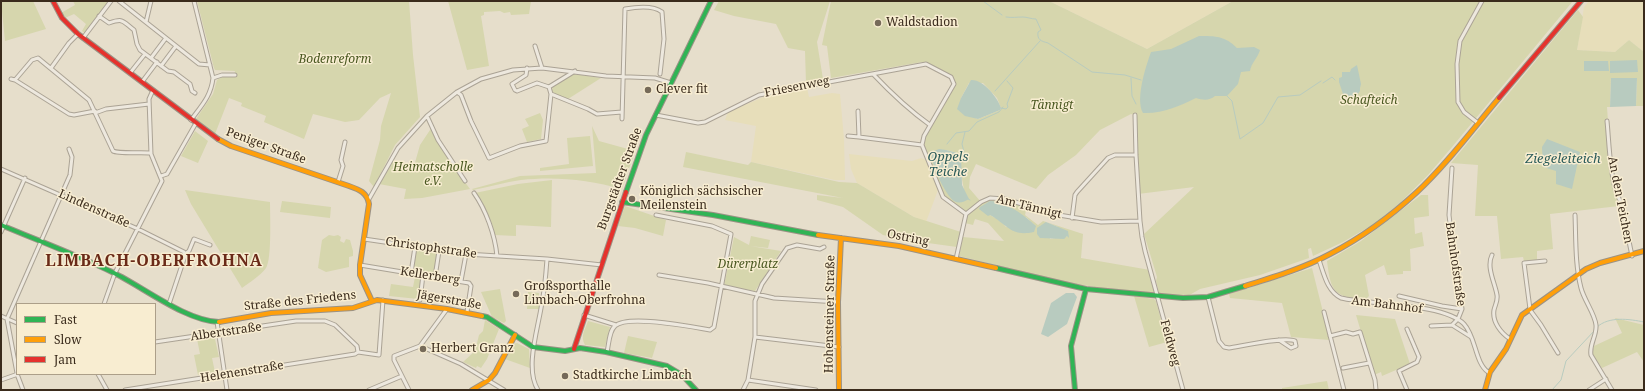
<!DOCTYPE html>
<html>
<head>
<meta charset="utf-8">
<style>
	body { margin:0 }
	#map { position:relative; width:1645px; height:391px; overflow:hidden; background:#e6decb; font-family:"Noto Serif",serif }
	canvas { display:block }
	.frame { position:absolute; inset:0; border:2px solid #3a2b1c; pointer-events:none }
	.legend { position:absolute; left:16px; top:303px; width:140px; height:72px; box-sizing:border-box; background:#f8edd1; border:1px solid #ac9f89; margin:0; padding:5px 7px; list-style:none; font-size:12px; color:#3a2b1c }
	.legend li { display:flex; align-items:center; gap:8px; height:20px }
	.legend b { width:20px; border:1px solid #ac9f89 }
</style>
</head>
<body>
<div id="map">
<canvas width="1645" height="391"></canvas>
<div class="frame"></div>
<ul class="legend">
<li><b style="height:5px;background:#30b455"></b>Fast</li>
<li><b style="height:5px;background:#ff9f0a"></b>Slow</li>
<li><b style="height:5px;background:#e5322d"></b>Jam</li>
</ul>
</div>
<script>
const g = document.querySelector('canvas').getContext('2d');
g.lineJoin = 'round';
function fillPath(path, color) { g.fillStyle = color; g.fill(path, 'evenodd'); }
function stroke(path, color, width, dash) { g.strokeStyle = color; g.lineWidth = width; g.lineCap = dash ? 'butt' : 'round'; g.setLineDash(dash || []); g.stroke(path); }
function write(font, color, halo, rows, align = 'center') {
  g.font = font + ' "Noto Serif",serif'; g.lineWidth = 3; g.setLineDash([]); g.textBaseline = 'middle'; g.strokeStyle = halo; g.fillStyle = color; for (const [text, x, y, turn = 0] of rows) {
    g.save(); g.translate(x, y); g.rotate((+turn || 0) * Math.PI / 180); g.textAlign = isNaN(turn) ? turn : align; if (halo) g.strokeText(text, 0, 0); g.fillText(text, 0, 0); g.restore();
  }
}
fillPath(new Path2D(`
	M1049 1H1233L1147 49Z
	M1589 1H1644V52L1629 40 1615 52 1577 50 1584 7Z
	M807 88 809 97 832 93 840 94 844 139 845 180H835L751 162 756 126 725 120 728 112 766 96Z
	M849 154 912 161 921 158 926 160 938 190 926 222 914 217 857 183 851 169Z`), '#e7deba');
fillPath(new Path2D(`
	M1 1H33L46 29 5 41Z
	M73 1H109L85 33 82 31 86 24 74 14 65 18 61 13 75 5Z
	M197 1H409L413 55 420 117 395 145 374 187 369 181 380 140 381 126 391 93 380 98 359 120 345 122 313 114 304 139 264 122 266 116 241 106 242 103 229 98 215 134 196 119 213 94 217 80 224 76H234L235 71 215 70 214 68Z
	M448 1H531L529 14 511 15 510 12 504 13 500 11 484 12V15L481 16 489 66 467 70Z
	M719 1H830L817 42 823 79 806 83 805 51 788 48 776 24 734 16 714 10Z
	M831 1H1049L1147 49 1233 1H1573L1452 147 1428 175 1400 203 1374 224 1343 242 1313 256 1311 248 1308 249 1309 258 1260 275 1200 289 1186 297 1159 293 1156 281 1157 277 1144 234 1194 187 1138 194 1135 115 1131 114 1100 130 1076 155 1048 175 1036 189 976 164 970 177 969 188 981 202 995 198 1027 206 1025 215 1038 225 1043 221 1083 234 1081 258 1150 270 1155 293 1101 288 1064 282 959 256 963 237 1004 241 988 223 975 219 973 225 965 223 966 214 943 197 922 145 924 136 954 84 951 77 922 62 831 78 827 46 822 45ZM969 83H983L997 98 1001 108 1000 110 978 119 975 118 961 98ZM946 150 961 154V173L964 190ZM990 215 1026 217 1035 226 1006 227 1001 221ZM1046 222 1058 227 1069 238 1067 236 1050 239Z
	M1578 10 1583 17 1577 50 1615 52 1629 40 1644 52V106H1636L1637 78H1611L1610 107H1607L1612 179 1619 206 1550 214 1553 249 1537 251V260L1524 261 1523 257 1501 259 1497 216H1475L1478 165 1451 163Z
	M574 74 601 78 568 99 554 94 552 90 553 86Z
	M540 113 543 120 541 139 527 142 522 129 529 126 525 119Z
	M592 126 599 141 635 151 622 189C589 180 556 176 521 180 505 182 489 187 473 190L472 189 520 176 596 173Z
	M432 127 456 170 470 189 422 198 404 199 406 189 379 184 393 161 414 166 420 145Z
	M195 131 208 141 198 163 181 156Z
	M590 136 593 166 540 171V168L569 164 567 138Z
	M686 152 748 165 751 162 839 182 857 183 914 217 961 232 957 247 906 240 883 235 843 207 817 200V195L843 198 683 167Z
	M552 180 551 227 516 225V236L495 235 486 210 475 193 518 184Z
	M185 190 270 202C270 215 272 259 266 268 260 276 250 282 242 288L191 204Z
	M1421 195H1428L1429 216 1414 218 1415 234 1422 232 1424 246 1410 249 1411 271H1403V274L1387 275 1384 265 1365 275 1369 296 1365 300C1334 296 1331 293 1327 261L1361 241Z
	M282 201 331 207 330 218 280 212Z
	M625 206 666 220 663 236 635 228 618 226Z
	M329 235 334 236 338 235 341 237 340 241 344 243 346 239 350 240 353 251V256L349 257V267L326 272 318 268 322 240Z
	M751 236 770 240 768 248 750 246 781 251 755 291 724 286 734 237 749 245Z
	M415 247 439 251 435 277 411 273Z
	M1312 268 1330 340 1291 337 1282 303 1230 298 1229 294Z
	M415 277 421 278 418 299 389 296 391 284 413 287Z
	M500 289 506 321 504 323 492 317 481 292Z
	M528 292 539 293V309H527Z
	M1134 296 1154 299 1156 301 1167 342 1149 347Z
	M1356 315 1395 319 1410 364 1382 376 1381 372 1374 375Z
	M1615 318 1644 325V362L1637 352 1602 368 1592 355 1594 346 1622 333Z
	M485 320 499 329 487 359 481 368 477 366 476 368 463 362 475 351 479 335 483 331Z
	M588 321 610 327 605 347 585 345C580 336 585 330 588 321Z
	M628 336 657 342 652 358 624 353Z
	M212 337 215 339 219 357 212 358 215 372 198 375 194 355 200 354 197 339Z
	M517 343 529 349 530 368 505 359 513 344Z
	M1327 381 1329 390H1282V388Z`), '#d6d6ad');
fillPath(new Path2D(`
	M1199 36C1216 36 1225 36 1237 48L1254 47 1260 50C1258 58 1251 63 1250 71L1241 72 1238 84 1227 96H1215C1209 101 1203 100 1196 98 1180 106 1162 114 1143 113 1135 99 1146 66 1151 52L1171 49Z
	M1637 60 1638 72 1610 73V61Z
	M1584 61H1608L1609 71H1584Z
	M1357 65 1361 84 1360 88V91L1355 98H1350L1346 103 1339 82V78L1342 77V72H1350L1351 69Z
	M1611 78H1637L1636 106 1610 107Z
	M971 80C983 79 998 98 1001 108L1000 110 978 119 965 116 957 109 961 98Z
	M1547 139 1580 152 1572 189 1556 184V171L1543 167 1542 147Z
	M939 149 946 150 961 154 962 185 969 199C964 202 959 204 954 201 946 196 929 161 932 152Z
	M990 201C1007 202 1024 215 1036 226L1034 232C1011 237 1008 225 990 215L988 216 979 209 980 207Z
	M1046 222 1068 231 1069 238 1067 236 1064 239 1040 238 1037 234V228Z
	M1066 293H1074L1077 297 1067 324 1048 337 1041 334 1051 303Z`), '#b8cbbf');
stroke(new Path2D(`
	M983 1 1002 15
	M1006 17C1012 18 1017 17 1023 17 1027 17 1031 19 1036 19L1041 30 1038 32C1037 40 1041 41 1048 43L1092 72 1125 75 1141 80
	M1131 78 1132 96 1136 104
	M1323 83 1332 77 1335 80
	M995 91 1040 41
	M1227 96 1232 101 1240 139 1263 123 1278 97 1300 95 1321 81
	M1001 108 1006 109 1008 107 1007 104 1013 88 1007 81
	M947 144 956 133 969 131 977 122 999 112 1003 107
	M964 152 962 144 965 132
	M968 199 970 200
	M1597 327C1609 316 1629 319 1644 322
	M1552 390 1561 380 1566 361 1595 330`), '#b8cbbf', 1);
const street = new Path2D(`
	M119 1 199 64 210 65
	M99 16 109 23C124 18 122 21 134 30L137 44 140 50 168 71 174 72 190 84 192 91 195 93
	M146 22 151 1
	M83 38 111 1
	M535 46 542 68
	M151 58 166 38
	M161 66 176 46
	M51 68 69 43 78 34
	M130 73 145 54
	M873 74C891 93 909 110 930 125
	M213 78 222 75H235
	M11 79 15 80 69 114 74 115 95 111
	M15 80 32 60 38 58 89 100 113 151C118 154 143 152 151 153
	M142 82 157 62
	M549 87 575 71
	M457 92 461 95 471 121 489 158 520 146 546 141 551 94 549 87 537 83 517 91 515 90 512 84 526 75 527 68
	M551 94 588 109 597 114 622 112
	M858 111 859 137 922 145
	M95 113 106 109 149 104
	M656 115 698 123 705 122 759 95 926 64 951 77 954 84 924 136 922 145 943 197 966 214
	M427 116 438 140 465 181
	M622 119 625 9C636 7 653 5 662 12L664 39 660 74
	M191 120C202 105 211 96 213 78L194 1
	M1607 121C1609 140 1610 187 1621 202L1632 256
	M1478 123 1464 112 1458 102 1457 64 1460 41 1482 1
	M848 136 859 137
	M1 169 138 229 184 252 185 256 169 304
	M161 176 167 174 196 123
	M338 182 343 166 341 160 345 142
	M474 193C486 210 495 235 497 256
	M369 199 398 148 427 116 457 92 481 79 513 70 542 68 606 76 655 78 671 83
	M1575 215C1576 239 1575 265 1581 288 1584 300 1595 314 1596 325 1597 336 1589 344 1591 355L1612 390
	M1072 218 1075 195 1077 192 1108 158 1115 155H1136
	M1140 221 1142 237 1145 251 1183 390
	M1 232 25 178
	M364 239 466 254 547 259 602 265
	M185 254 189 251 194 239 210 245
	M1492 255C1486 267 1495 283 1497 295 1498 301 1495 305 1494 310 1492 322 1501 333 1510 339
	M956 259 966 214 981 202 990 198 1005 199 1059 215 1101 222 1140 221 1136 155 1135 115
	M1319 260C1324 274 1327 291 1341 298 1371 305 1443 303 1464 324 1476 337 1475 363 1488 372
	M360 265 469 283 471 286 467 312
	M411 273 415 247
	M659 275 708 283 774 298 838 302
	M435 277 439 251
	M461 281 466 254
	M1399 296 1442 306 1462 309
	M1208 297 1219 341 1224 347 1229 348C1242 346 1286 336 1295 341L1296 346 1291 348 1279 340
	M420 300 423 275
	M104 304 115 273 162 181 151 154 149 99 153 90
	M1530 309 1524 263 1545 261
	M1530 310 1541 325 1558 353
	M1324 312 1344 390
	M584 315 616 325
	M1 316 17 323
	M217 322 227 390
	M1452 325 1471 337
	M1431 326 1452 325 1458 319 1462 309 1455 265 1449 215 1452 168
	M1330 336 1346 332 1353 334 1360 332 1375 380 1376 390
	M755 337 839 347
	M155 342 296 321H325L335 325 357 346 358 352
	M420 346 461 364 504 390
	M358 352 379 355 383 300
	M607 352C609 344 609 331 615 326 628 314 692 327 710 330L714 327 731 234 712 226 656 215
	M1343 368 1369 363
	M17 373 7 319 70 175 72 157 69 149
	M17 374 23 390
	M98 374 107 390
	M1 380 18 374
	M748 380 816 390
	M125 390 355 354 358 352
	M369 390 402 376
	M409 390 394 360V356L420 346 447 309
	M538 390C524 368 539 326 542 302 545 288 546 273 547 259
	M743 390 748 380 755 337V301L762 284 787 248 797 245 820 249 824 247
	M1407 390 1399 371 1417 362 1419 357 1407 329
	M1589 390 1606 379`);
const fast = new Path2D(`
	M626 192 646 135 711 1
	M622 202 713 215 818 235
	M1 225C39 241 77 255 114 273 143 287 186 321 219 322
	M996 268 1086 289 1183 298 1208 297 1245 286
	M482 316 487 317 533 347 565 351 580 348 606 352 667 366 682 375 696 390
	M1075 390 1071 346 1086 289`);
const slow = new Path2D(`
	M218 139 231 146 346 185C357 189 367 191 369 204L360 265V275L372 301
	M818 235 899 246 996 268
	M1245 286C1274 277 1304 268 1330 254 1361 238 1391 216 1417 192 1447 164 1472 130 1499 98
	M219 322 271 313 353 308 377 300 447 309 482 316
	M472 390 489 380 495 373 515 335
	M839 390 838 302 841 238
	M1485 390 1490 372 1506 349 1522 315 1586 269 1600 263 1644 251`);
const jam = new Path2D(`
	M53 1 62 18 78 34 218 139
	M1499 98 1581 1
	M574 349 626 192`);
stroke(street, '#aba395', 5);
stroke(fast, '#9b9285', 6);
stroke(slow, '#9b9285', 6);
stroke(jam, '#9b9285', 6);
stroke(street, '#ede8de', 3);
stroke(fast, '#30b455', 4);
stroke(slow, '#ff9f0a', 4);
stroke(jam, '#e5322d', 4);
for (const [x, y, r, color] of [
	[878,23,4,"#766a59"],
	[648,90,4,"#766a59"],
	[632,199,4,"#766a59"],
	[516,294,4,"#766a59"],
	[423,349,4,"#766a59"],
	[565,376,4,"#766a59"]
]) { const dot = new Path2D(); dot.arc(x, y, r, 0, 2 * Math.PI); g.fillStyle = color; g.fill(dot); stroke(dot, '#f8edd1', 1.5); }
write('12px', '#3a2b1c', '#f8edd1', [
	["Waldstadion",886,23],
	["Clever fit",656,90],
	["Königlich sächsischer",640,192],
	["Meilenstein",640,206],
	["Großsporthalle",524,287],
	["Limbach-Oberfrohna",524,301],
	["Herbert Granz",431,349],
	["Stadtkirche Limbach",573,376]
], 'left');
write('italic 12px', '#4a5821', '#f8edd1', [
	["Bodenreform",335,60],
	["Schafteich",1369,101],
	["Tännigt",1052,106],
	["Heimatscholle",433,168],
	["e.V.",433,182],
	["Dürerplatz",748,265]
]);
write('12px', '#3a2b1c', '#f8edd1', [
	["Friesenweg",797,87,-11],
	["Peniger Straße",266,146,20],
	["Burgstädter Straße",620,179,-70],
	["An den Teichen",1620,200,79],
	["Am Tännigt",1029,207,14],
	["Lindenstraße",94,209,24],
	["Ostring",908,238,11],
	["Christophstraße",431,248,8],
	["Bahnhofstraße",1455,264,82],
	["Kellerberg",430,276,9],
	["Jägerstraße",449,300,10],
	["Straße des Friedens",300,301,-6],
	["Am Bahnhof",1387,305,7],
	["Hohensteiner Straße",830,314,-89],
	["Albertstraße",226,332,-8],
	["Feldweg",1170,343,75],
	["Helenenstraße",242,372,-9]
]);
write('italic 13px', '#2a5b59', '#f8edd1', [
	["Oppels",948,157],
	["Teiche",948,172],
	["Ziegeleiteich",1563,159]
]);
g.letterSpacing = '1px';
write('bold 16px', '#6a2a18', '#f8edd1', [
	["LIMBACH-OBERFROHNA",154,261]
]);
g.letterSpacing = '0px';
</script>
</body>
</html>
